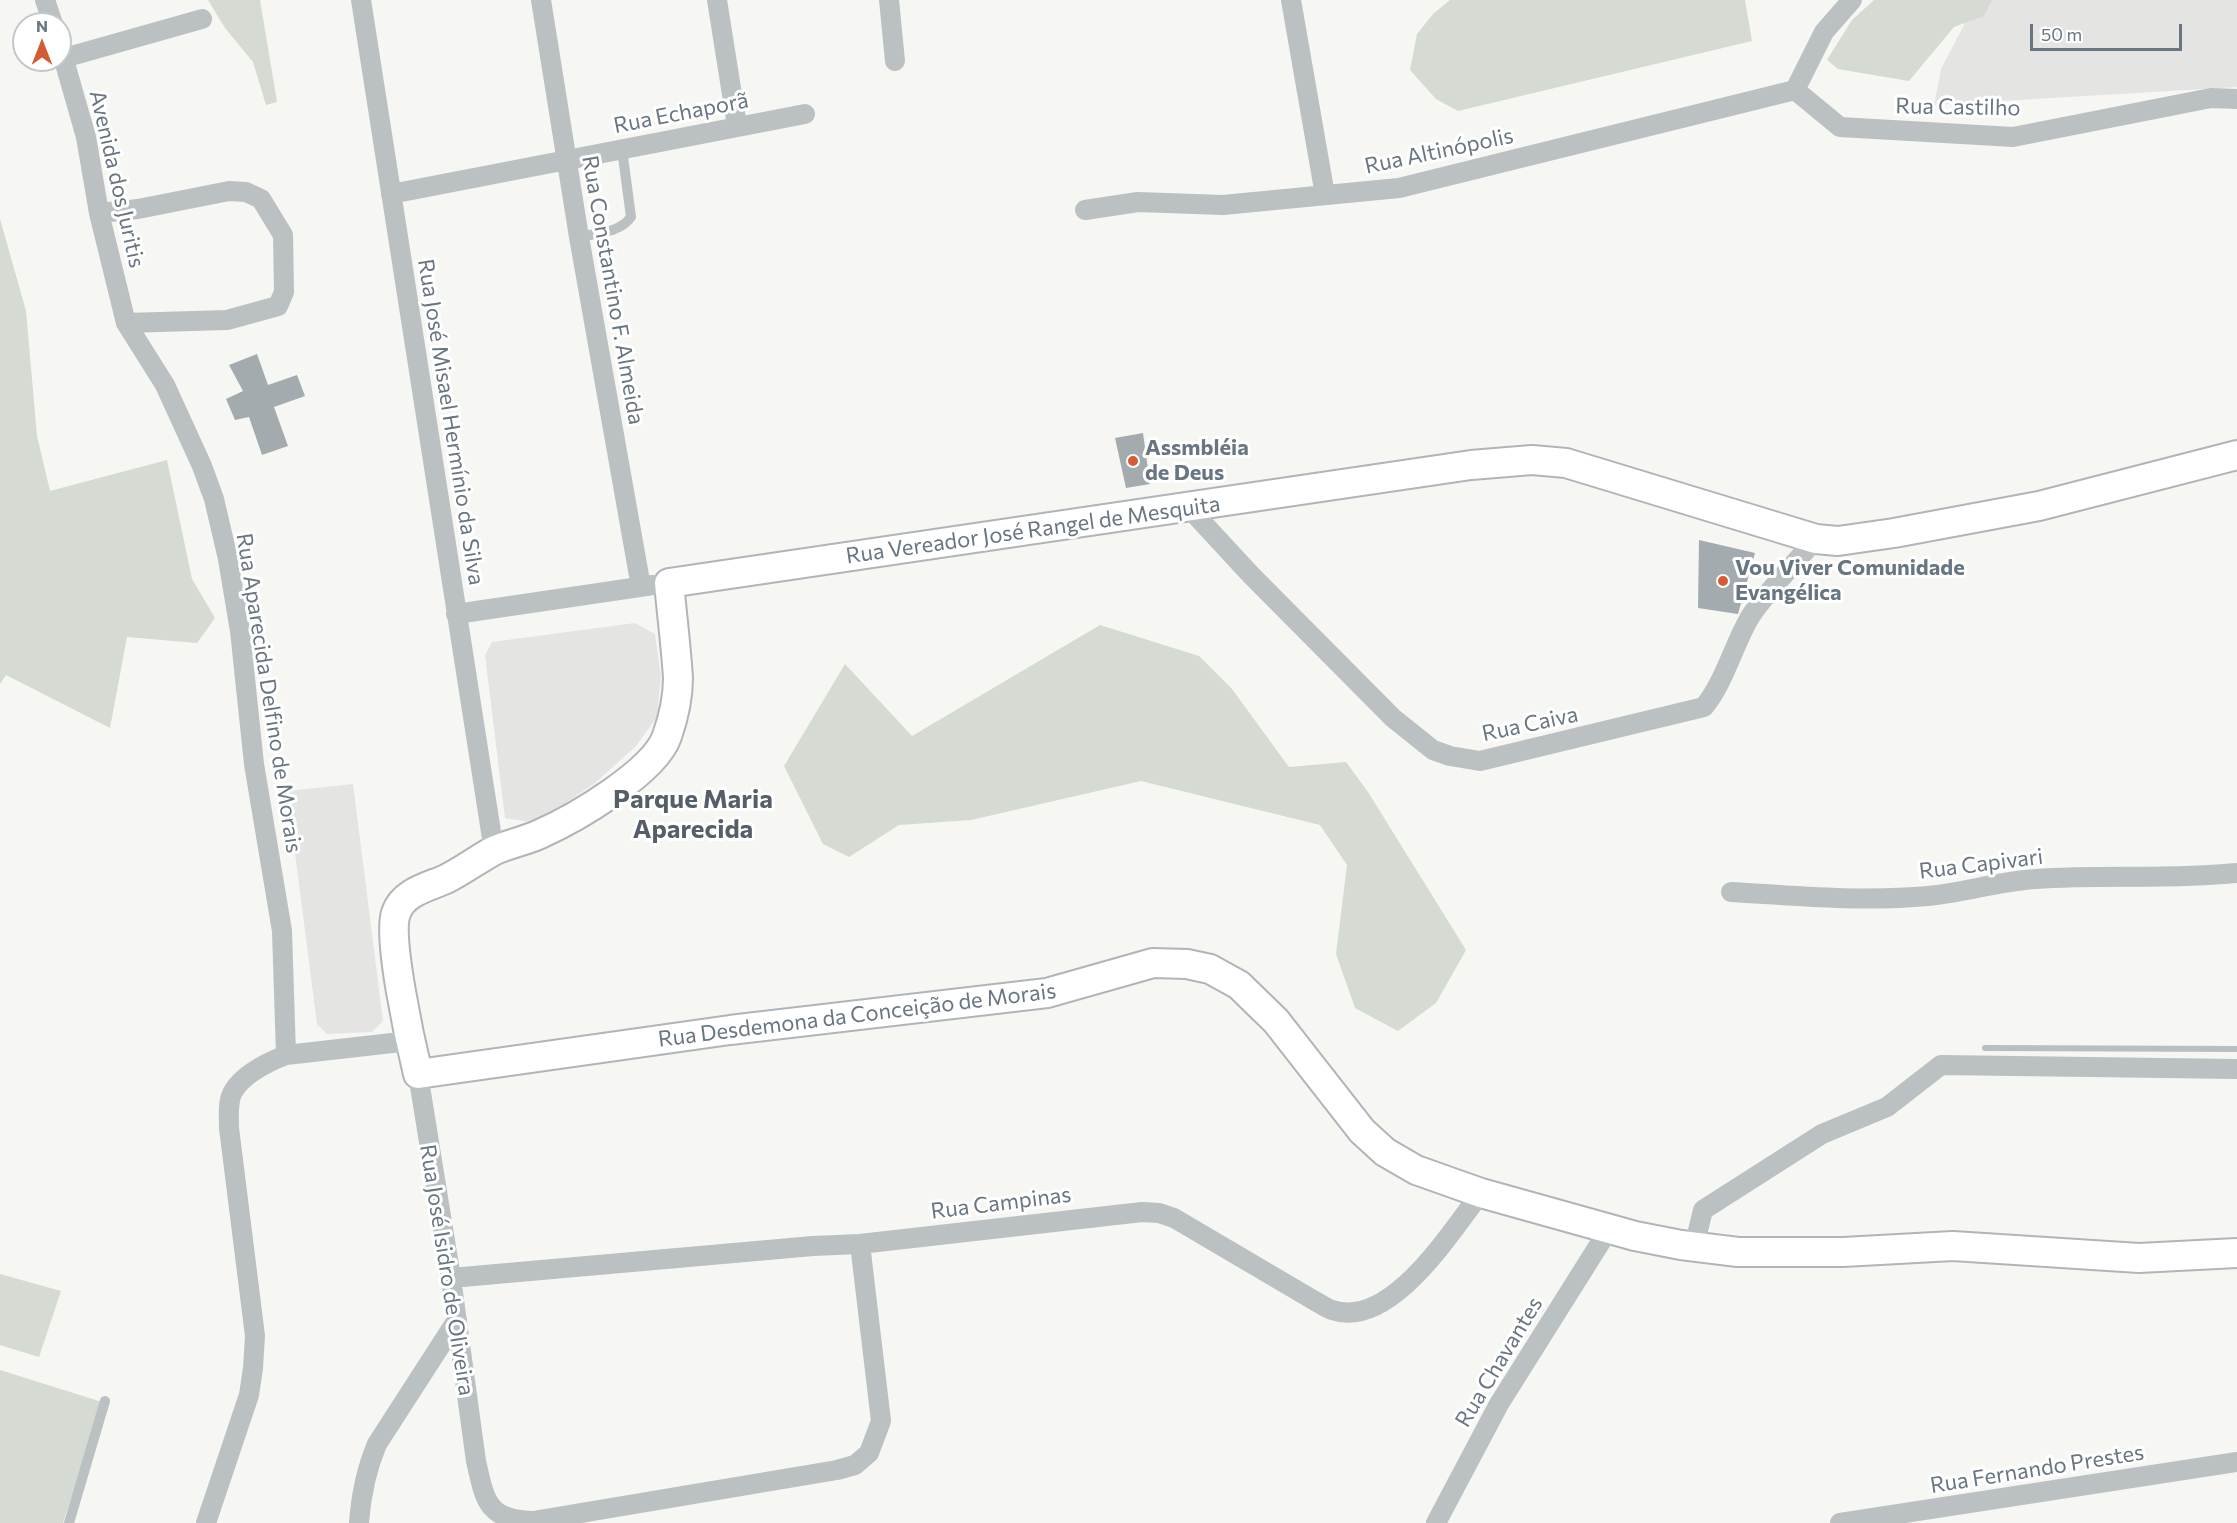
<!DOCTYPE html>
<html>
<head>
<meta charset="utf-8">
<style>
	body { margin:0 }
	#map { position:relative; width:2237px; height:1523px; overflow:hidden; background:#f6f6f3; font-family:Commissioner,sans-serif }
	canvas { display:block }
	.north { position:absolute; left:12px; top:12px; width:60px; height:60px; box-sizing:border-box; background:#fff; border:2px solid #c3c8cd; border-radius:50%; rotate:0deg; font-size:16px; font-weight:700; line-height:24px; text-align:center; color:#687681 }
	.north::after { content:''; display:block; margin:auto; width:21px; height:27px; background:#d45c35; clip-path:polygon(50% 0,100% 100%,50% 72%,0 100%) }
	.scale { position:absolute; left:2030px; top:24px; width:152px; height:27px; box-sizing:border-box; border:3px solid #687681; border-top:0; padding-left:8px; font-size:18px; line-height:21px; white-space:nowrap; color:#687681; -webkit-text-stroke:4px #fff; paint-order:stroke }
</style>
</head>
<body>
<div id="map">
<canvas width="2237" height="1523"></canvas>
<div class="north">N</div>
<div class="scale">50 m</div>
</div>
<script>
const g = document.querySelector('canvas').getContext('2d');
g.lineJoin = 'round';
function fillPath(path, color) { g.fillStyle = color; g.fill(path, 'evenodd'); }
function stroke(path, color, width, dash) { g.strokeStyle = color; g.lineWidth = width; g.lineCap = dash ? 'butt' : 'round'; g.setLineDash(dash || []); g.stroke(path); }
function write(font, color, halo, rows, align = 'center') {
  g.font = font + ' Commissioner,sans-serif'; g.lineWidth = 6; g.setLineDash([]); g.textBaseline = 'middle'; g.strokeStyle = halo; g.fillStyle = color; for (const [text, x, y, turn = 0] of rows) {
    g.save(); g.translate(x, y); g.rotate((+turn || 0) * Math.PI / 180); g.textAlign = isNaN(turn) ? turn : align; if (halo) g.strokeText(text, 0, 0); g.fillText(text, 0, 0); g.restore();
  }
}
fillPath(new Path2D(`
	M1977 0H2237V87L1934 105 1941 69Z
	M635 623 655 634 661 677 657 717 636 746 595 783 553 812 530 822 505 818 485 655 492 642Z
	M353 784 383 1021 372 1032 327 1034 317 1024 287 791Z`), '#e4e5e3');
fillPath(new Path2D(`
	M208 0H260L277 102 266 105 253 62 225 28Z
	M1450 0H1745L1752 41 1458 111 1436 99 1410 70 1417 34 1433 14Z
	M1874 0H1992L1984 16 1954 27 1909 81 1838 69 1827 60 1852 20Z
	M0 219 26 311 37 436 50 491 167 460 192 579 215 618 197 643 127 637 110 728 6 675 0 684Z
	M1100 625 1199 656 1232 689 1289 767 1346 762 1368 792 1466 950 1436 1003 1398 1031 1355 1008 1336 954 1347 865 1320 825 1141 781 971 820 899 825 849 857 823 844 784 766 845 664 912 736Z
	M0 1274 61 1291 39 1357 0 1345Z
	M0 1370 102 1402 63 1523H0Z`), '#d5dad3');
stroke(new Path2D(`
	M1985 1048 2237 1049`), '#b6c0c4', 6);
fillPath(new Path2D(`
	M257 354 268 385 297 375 305 396 274 407 288 446 262 455 249 417 235 420 226 399 243 391 229 365Z
	M1143 433 1150 484 1126 488 1115 438Z
	M1699 540 1755 553 1738 614 1698 608Z`), '#a3abaf');
const secondary = new Path2D(`
	M2237 455 2039 506 1894 533 1838 541 1816 539 1566 463 1532 460 1471 465 669 583C672 615 676 647 678 678 678 696 673 719 667 736 655 772 574 819 540 834 525 841 508 844 493 851 477 860 462 871 446 879 428 887 403 892 396 913 387 937 411 1045 418 1074L730 1030 1047 993 1153 963 1187 964 1210 969 1239 985 1276 1021 1362 1131 1385 1152 1416 1170 1481 1193 1635 1236 1681 1245 1738 1252H1843L1953 1246 2139 1258 2237 1253`);
stroke(secondary, '#b0b5b9', 32);
stroke(new Path2D(`
	M579 237C596 233 620 233 631 217L622 149
	M69 1523 105 1401`), '#bbc0c3', 10);
stroke(new Path2D(`
	M45 0 53 24
	M361 0 494 851
	M541 0 579 237 641 587
	M717 0 737 126
	M889 0 895 61
	M1291 0 1325 195
	M60 46 86 137 99 213 126 323 165 385 202 466 214 499 228 559 240 631 254 764 282 931 286 1055
	M64 58 202 19
	M1795 90 1840 127 2013 137 2211 98 2237 99
	M1795 90 1824 32 1852 0
	M391 194 805 114
	M1085 210 1138 202 1223 205 1399 188 1795 90
	M99 213 138 209 229 191 246 192 261 199 283 235 284 292 278 306 227 320 126 323
	M1189 508 1251 575 1393 718 1433 750 1450 756 1480 761 1704 707C1725 681 1733 646 1750 617 1766 592 1796 562 1816 539
	M456 614 653 585
	M1731 892C1797 896 1862 902 1928 896 1964 893 1999 881 2036 879 2103 874 2170 880 2237 873
	M418 1074 451 1278 476 1461C485 1501 487 1520 533 1521L837 1470 855 1465 869 1453 881 1421 860 1244
	M1694 1247 1703 1210 1822 1134 1887 1107 1941 1065 2237 1069
	M451 1278 813 1246 860 1244 1142 1212 1159 1213 1174 1218 1315 1301C1321 1304 1326 1308 1332 1310 1391 1330 1451 1231 1481 1193
	M206 1523 249 1395 253 1368 255 1336 229 1128C229 1116 227 1100 234 1090 245 1073 268 1062 286 1055L410 1041
	M359 1523C361 1495 366 1470 377 1444L457 1320
	M1436 1523 1499 1404 1609 1229
	M1840 1523 2237 1462`), '#bbc0c3', 20);
stroke(secondary, '#fff', 28);
for (const [x, y, r, color] of [
	[1133,461,6,"#d45c35"],
	[1723,581,6,"#d45c35"]
]) { const dot = new Path2D(); dot.arc(x, y, r, 0, 2 * Math.PI); g.fillStyle = color; g.fill(dot); stroke(dot, '#fff', 2); }
write('22px', '#687681', '#fff', [
	["Rua Castilho",1958,107,1],
	["Rua Echaporã",681,113,-11],
	["Rua Altinópolis",1439,151,-12],
	["Avenida dos Juritis",117,179,77],
	["Rua Constantino F. Almeida",613,290,80],
	["Rua José Misael Hermínio da Silva",451,422,81],
	["Rua Vereador José Rangel de Mesquita",1033,530,-8],
	["Rua Aparecida Delfino de Morais",269,693,81],
	["Rua Caiva",1530,724,-12],
	["Rua Capivari",1981,864,-7],
	["Rua Desdemona da Conceição de Morais",857,1015,-7],
	["Rua Campinas",1001,1203,-7],
	["Rua José Isidro de Oliveira",447,1270,81],
	["Rua Chavantes",1499,1362,-59],
	["Rua Fernando Prestes",2037,1469,-9]
]);
write('bold 22px', '#687681', '#fff', [
	["Assmbléia",1145,448],
	["de Deus",1145,473],
	["Vou Viver Comunidade",1735,568],
	["Evangélica",1735,593]
], 'left');
write('bold 26px', '#555f67', '#fff', [
	["Parque Maria",693,799],
	["Aparecida",693,829]
]);
</script>
</body>
</html>
